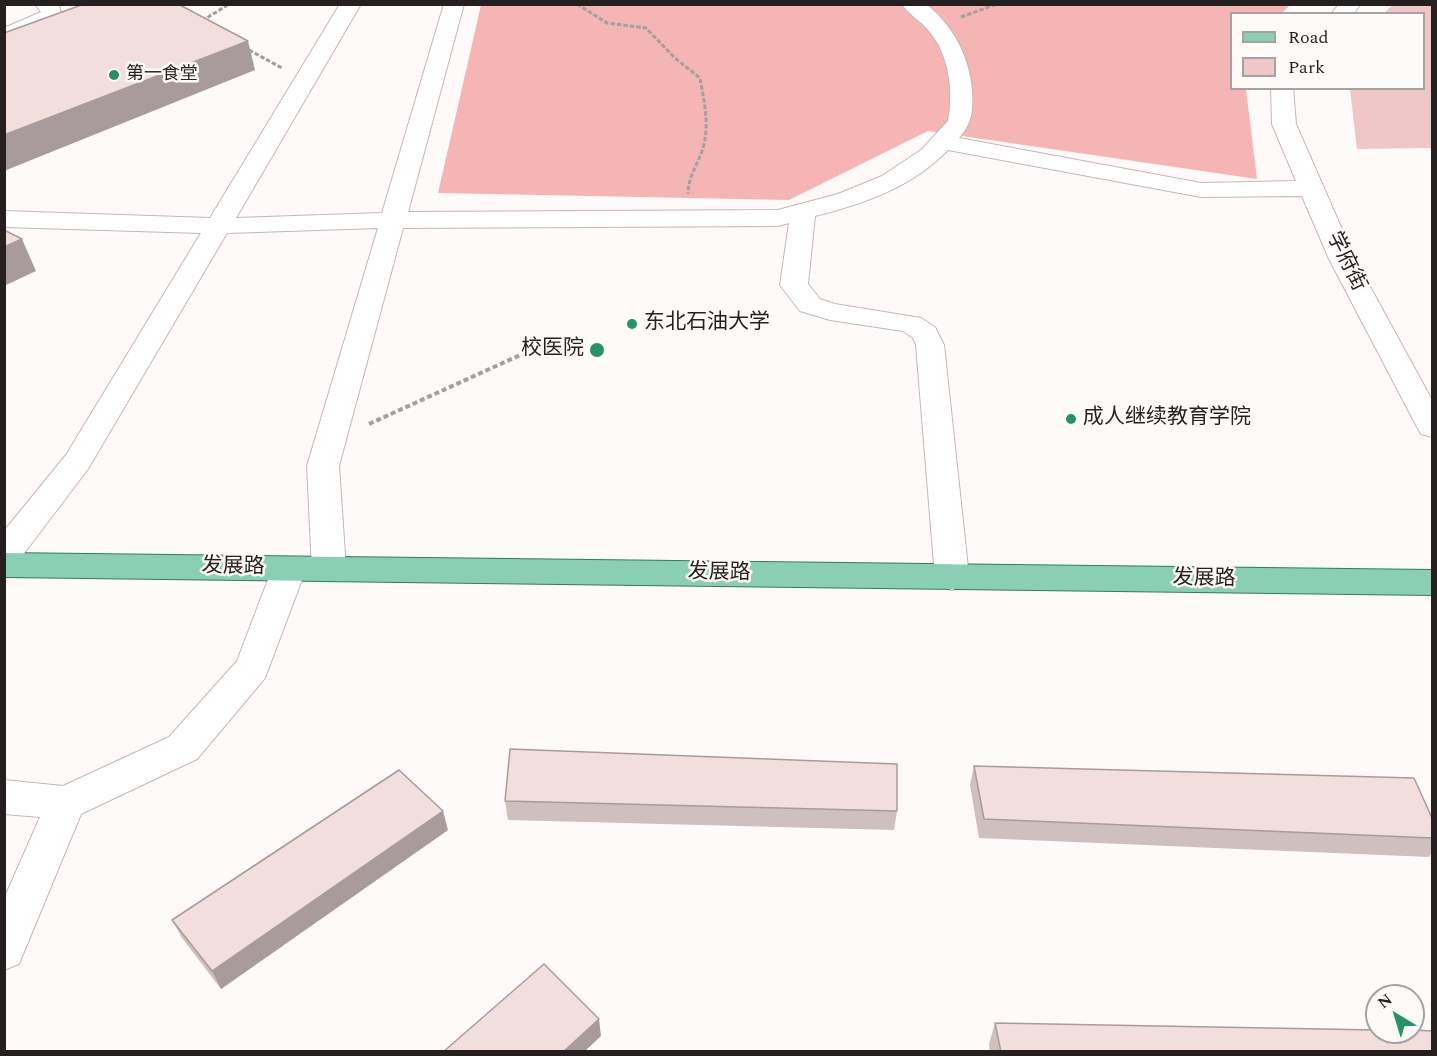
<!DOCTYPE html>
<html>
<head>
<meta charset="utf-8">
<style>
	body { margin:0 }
	#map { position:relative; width:1437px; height:1056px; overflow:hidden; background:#fefafa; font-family:Spectral,serif }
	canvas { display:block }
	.frame { position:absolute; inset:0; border:6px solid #251f1f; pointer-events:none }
	.legend { position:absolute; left:1230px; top:12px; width:195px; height:78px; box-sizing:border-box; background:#fefafa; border:2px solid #a7a2a2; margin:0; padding:8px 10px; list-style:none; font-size:18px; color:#251f1f }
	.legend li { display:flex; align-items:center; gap:12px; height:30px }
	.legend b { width:30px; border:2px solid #a7a2a2 }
	.north { position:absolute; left:1365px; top:984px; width:60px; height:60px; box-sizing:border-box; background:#fefafa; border:2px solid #a7a2a2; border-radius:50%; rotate:322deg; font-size:16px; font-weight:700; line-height:24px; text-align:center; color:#251f1f }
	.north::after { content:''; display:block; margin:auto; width:21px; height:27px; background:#29906c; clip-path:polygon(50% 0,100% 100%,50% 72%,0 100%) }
</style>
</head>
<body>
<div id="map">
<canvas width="1437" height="1056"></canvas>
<div class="frame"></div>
<ul class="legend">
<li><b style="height:8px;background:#89ceb5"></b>Road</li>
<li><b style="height:16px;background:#efc7c7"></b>Park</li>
</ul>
<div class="north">N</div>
</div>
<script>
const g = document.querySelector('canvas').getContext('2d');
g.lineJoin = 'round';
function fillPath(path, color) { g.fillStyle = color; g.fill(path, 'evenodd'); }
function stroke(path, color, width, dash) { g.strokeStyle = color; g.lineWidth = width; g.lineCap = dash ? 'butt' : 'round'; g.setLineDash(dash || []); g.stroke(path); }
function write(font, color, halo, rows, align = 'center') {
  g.font = font + ' Spectral,"Noto Sans SC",serif'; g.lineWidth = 5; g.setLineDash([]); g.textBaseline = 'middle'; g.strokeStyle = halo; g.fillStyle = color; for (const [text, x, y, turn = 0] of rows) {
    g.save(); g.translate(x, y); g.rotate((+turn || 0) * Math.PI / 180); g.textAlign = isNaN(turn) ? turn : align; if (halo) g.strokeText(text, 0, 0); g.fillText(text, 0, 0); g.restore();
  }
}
fillPath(new Path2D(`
	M1393 5H1432V148L1357 149 1350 89 1424 88V14L1384 13Z`), '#efc7c7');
fillPath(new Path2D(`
	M481 5H1290L1282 13 1232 14V88L1246 89 1257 179 928 131 789 200 438 193Z`), '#f6b5b5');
const minor = new Path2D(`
	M35 4H59L61 15 47 26 4 42V28L41 12Z
	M340 4H361L236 218 382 213 444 4H464L408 212 778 210 838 194 882 176 921 150 948 121C954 92 949 54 929 31 921 21 909 15 902 4H926C953 26 969 55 972 90 973 110 973 122 959 138L1201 183 1296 181 1272 124 1271 88H1293L1296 124 1355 259 1432 400V437L1421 434 1417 427 1329 259 1302 196 1201 197 948 150C912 187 864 204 815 216L808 284 820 299 835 304 921 318 935 327 944 345 969 577 964 586 952 590 940 586 935 577 916 345 913 338 903 331 830 320 800 311 780 285 789 223 778 226 403 228 339 466 346 569 341 578 329 581 317 578 312 569 307 466 378 228 227 233 88 469 16 564 4 567V531L66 455 201 233 4 227V211L210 218Z
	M1339 4H1361L1353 14H1331Z
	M289 557 301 560 306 569 265 678 197 759 81 814 19 964 4 970V899L40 817 4 814V780L63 786 169 737 237 661 272 569 277 560Z`);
const major = new Path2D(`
	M4 553 1432 570V595L4 577Z`);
stroke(minor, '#c8b5b5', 2);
stroke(major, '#337b61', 2);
stroke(new Path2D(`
	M577 4 607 23 646 28 675 58 700 78C704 100 709 123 704 144 700 162 688 175 688 194
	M961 17 997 4
	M202 21 229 4
	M249 50 282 68`), '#a49f9f', 3, [4.5, 2]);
stroke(new Path2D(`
	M369 424 529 351`), '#a49f9f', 4, [5, 3]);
fillPath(minor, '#fff');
fillPath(major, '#89ceb5');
fillPath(new Path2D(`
	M974 766 1432 818V852L1429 857 979 838 970 785Z
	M505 801 897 811 894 830 508 820Z
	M448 830 221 989 182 938 172 920Z
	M995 1023 1432 1052H990L989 1044Z`), '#cfbfbe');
fillPath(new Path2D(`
	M248 41 255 70 4 171V135Z
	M22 239 36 271 4 286V247Z
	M443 811 448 830 221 989 212 971Z
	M599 1019 601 1036 584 1052H563Z`), '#a99b9b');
const building = new Path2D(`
	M84 4H178L248 41 4 135V33Z
	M4 230 22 239 4 247Z
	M510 749 897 764V811L505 801Z
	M974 766 1414 778 1432 818V838L984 819Z
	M399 770 443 811 212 971 172 920Z
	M544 964 599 1019 563 1052H443Z
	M995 1023 1377 1030V1032H1413V1030L1432 1031V1052H1001Z`);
fillPath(building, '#f1dedd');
stroke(building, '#a99b9b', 1.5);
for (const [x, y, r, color] of [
	[114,75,6,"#29906c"],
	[632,324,6,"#29906c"],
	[597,350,8,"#29906c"],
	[1071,419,6,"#29906c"]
]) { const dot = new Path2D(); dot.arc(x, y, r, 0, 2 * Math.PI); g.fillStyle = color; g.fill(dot); stroke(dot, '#fefafa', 2); }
write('18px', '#251f1f', '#fefafa', [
	["第一食堂",126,75]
], 'left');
write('21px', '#251f1f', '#fefafa', [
	["学府街",1345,262,64],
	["发展路",233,568,1],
	["发展路",719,574,1],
	["发展路",1204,580,1]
]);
write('21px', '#251f1f', '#fefafa', [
	["东北石油大学",644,324],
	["校医院",584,350,"right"],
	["成人继续教育学院",1083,419]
], 'left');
</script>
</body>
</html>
